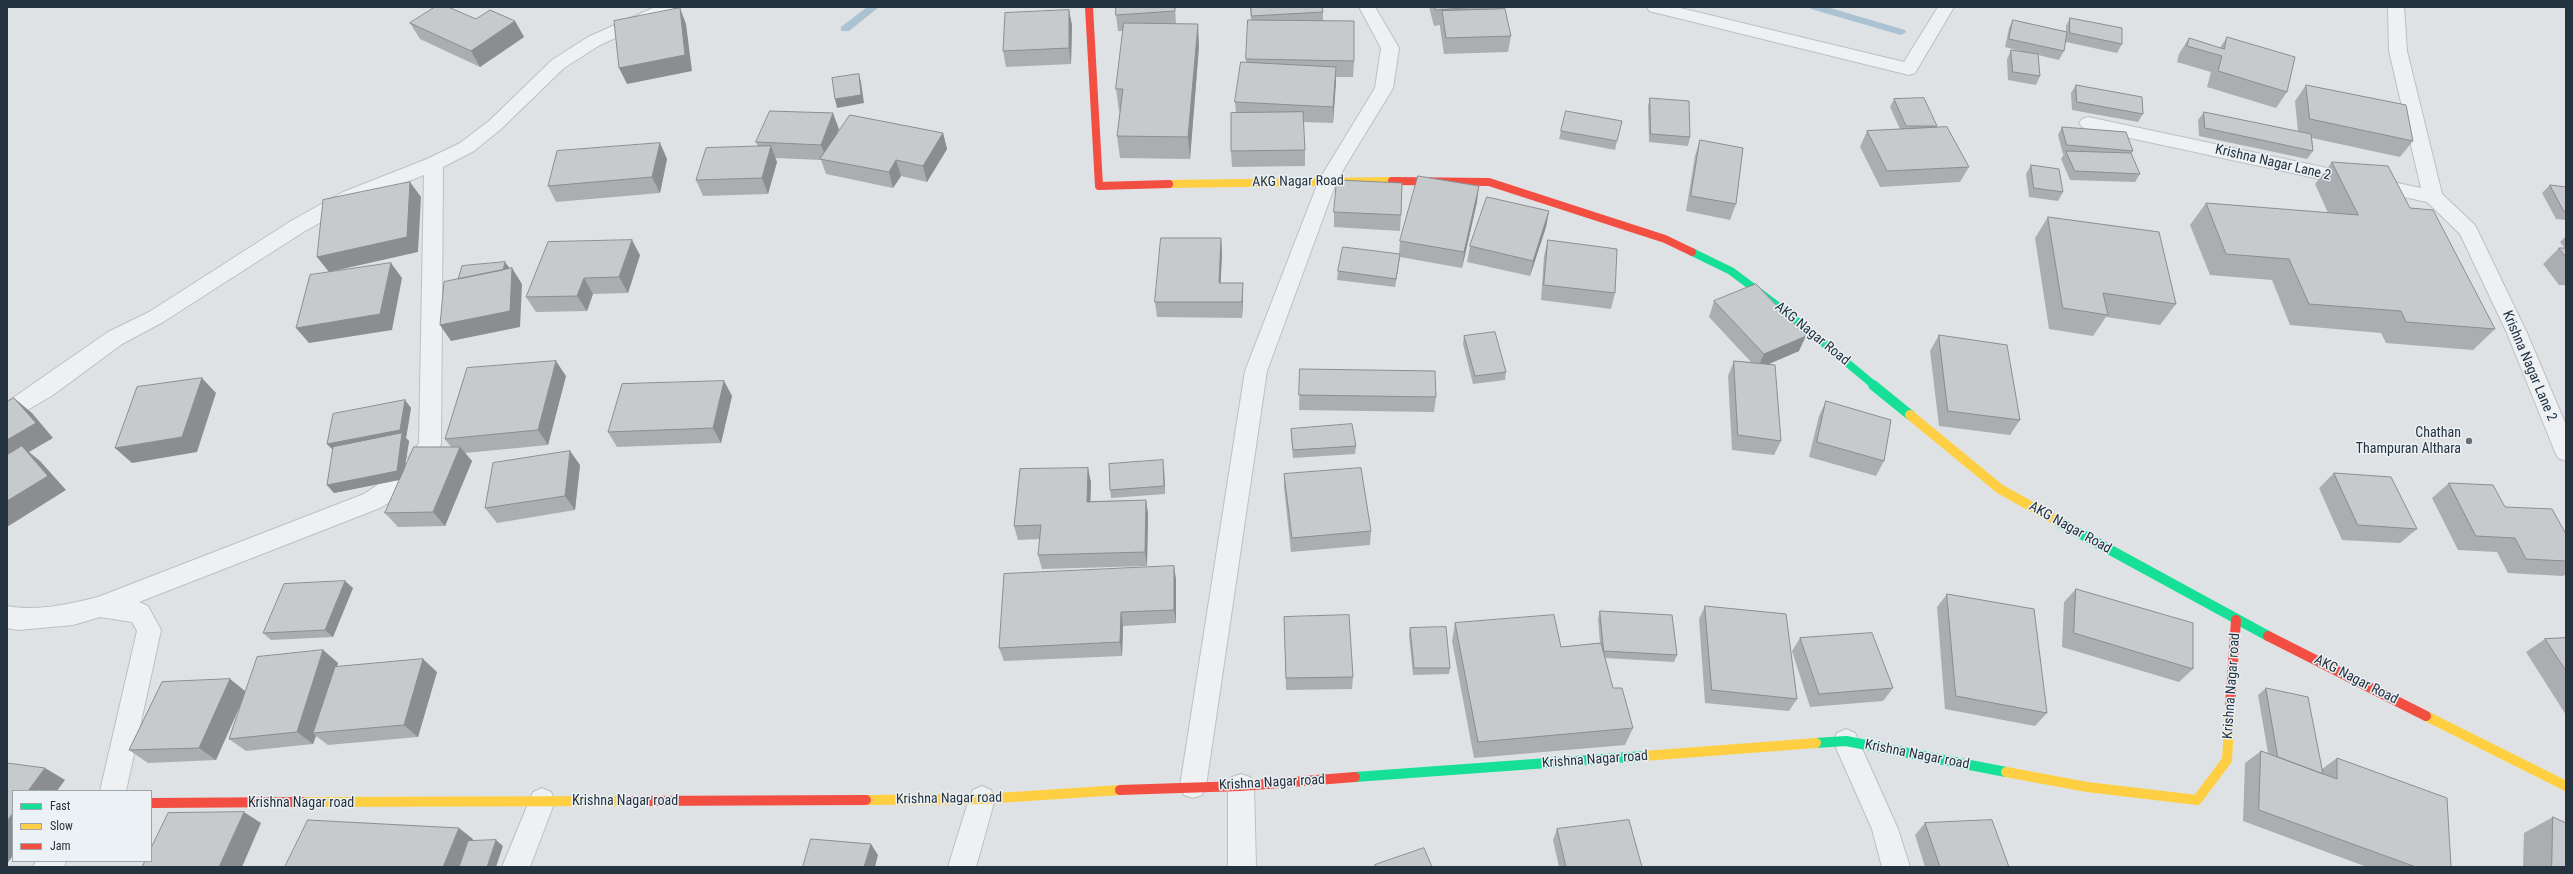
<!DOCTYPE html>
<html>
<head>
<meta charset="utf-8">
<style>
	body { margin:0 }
	#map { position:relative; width:2573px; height:874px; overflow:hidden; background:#dfe2e4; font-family:"Roboto Condensed",sans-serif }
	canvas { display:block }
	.frame { position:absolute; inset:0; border:8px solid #25323f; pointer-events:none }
	.legend { position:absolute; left:12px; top:790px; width:140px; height:72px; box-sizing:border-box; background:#ebf1f5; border:1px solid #9ca5ac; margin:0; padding:5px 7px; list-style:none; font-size:12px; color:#25323f }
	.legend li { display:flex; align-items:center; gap:8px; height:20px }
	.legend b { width:20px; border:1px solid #9ca5ac }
</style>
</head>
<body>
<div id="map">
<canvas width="2573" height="874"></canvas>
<div class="frame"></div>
<ul class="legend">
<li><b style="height:5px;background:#16e098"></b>Fast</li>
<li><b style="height:5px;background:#ffcf43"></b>Slow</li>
<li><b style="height:5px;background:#f24e42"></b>Jam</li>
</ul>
</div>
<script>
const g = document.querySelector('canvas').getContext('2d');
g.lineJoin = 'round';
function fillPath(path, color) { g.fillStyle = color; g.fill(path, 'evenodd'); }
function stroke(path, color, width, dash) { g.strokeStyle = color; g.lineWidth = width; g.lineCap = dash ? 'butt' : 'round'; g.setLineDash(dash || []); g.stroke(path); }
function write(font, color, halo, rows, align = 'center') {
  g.font = font + ' "Roboto Condensed",sans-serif'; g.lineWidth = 3; g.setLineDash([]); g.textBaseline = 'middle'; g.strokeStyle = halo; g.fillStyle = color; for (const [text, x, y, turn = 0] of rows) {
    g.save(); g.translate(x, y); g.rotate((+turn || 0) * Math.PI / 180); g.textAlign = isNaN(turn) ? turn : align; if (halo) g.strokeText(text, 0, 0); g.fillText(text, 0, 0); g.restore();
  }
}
fillPath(new Path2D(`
	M867 7H879L849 31H841V27Z
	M1810 7H1827L1905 30 1906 32 1901 35 1811 9Z`), '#aac2d2');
const street = new Path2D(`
	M655 7H677L675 11 600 45 564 68 501 129 474 151 443 167 441 444C426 472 408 492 380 508L139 602 148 606 161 630 126 791H100L137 631 132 622 100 617 73 625 18 630 7 628V606C36 612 70 604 98 597L364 494 398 471 419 443 424 175 357 202 305 231 163 322 122 344 53 395 7 422V402L108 332 149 312 291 221 343 192 427 159 460 143 489 121 552 60 588 37Z
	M1359 7H1375L1399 48 1393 88 1337 180 1267 371 1206 786 1202 795 1193 798 1184 795 1180 786 1245 371 1319 180 1375 88 1381 48Z
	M1647 7H1676L1904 62 1938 7H1954L1915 73 1909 75 1649 11Z
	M2388 7H2404L2407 51 2442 194 2475 225 2527 333 2566 425V461L2558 458 2555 452 2507 333 2460 234 2427 202 2088 129 2082 127 2079 123 2082 119 2088 117 2421 188 2389 51Z
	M1846 729 1855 733 1898 829 1910 867H1882L1872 829 1833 741 1837 733Z
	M1241 774 1250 777 1254 786 1256 867H1228V786L1232 777Z
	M982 786 991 790 995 799 976 867H948L969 799 973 790Z
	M542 788 551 792 555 801 530 867H502L533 792Z
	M36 861H66L64 867H33Z`);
stroke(street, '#bdc0c2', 2);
fillPath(street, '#eef0f2');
stroke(new Path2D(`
	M1692 252 1731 271 1791 316 1875 386`), '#16e098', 8);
stroke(new Path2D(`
	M1873 385 1910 415
	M2059 522 2268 636
	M1816 743 1846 741 2006 772
	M1355 777 1644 756`), '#16e098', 10);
stroke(new Path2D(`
	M1169 184 1392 181`), '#ffcf43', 8);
stroke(new Path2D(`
	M1910 415 2000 489 2059 522
	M2426 716 2566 786
	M1644 756 1816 743
	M2006 772 2087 787 2197 800 2227 760 2230 708
	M866 800 982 799 1120 790
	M303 802 630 801`), '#ffcf43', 10);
stroke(new Path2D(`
	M1089 7 1099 186 1169 184
	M1392 181 1489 182 1665 239 1692 252`), '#f24e42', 8);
stroke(new Path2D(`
	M2268 636 2426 716
	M2230 708 2236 620
	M1120 790 1241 786 1355 777
	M630 801 866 800
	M151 803 303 802`), '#f24e42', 10);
fillPath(new Path2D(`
	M1175 7 1176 24 1199 46 1190 159 1120 158 1117 136 1120 111H1119L1116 89 1124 31H1118L1116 15Z
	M1250 7H1322L1323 12V21L1354 61 1353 77H1336L1333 123 1303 122 1305 150V166L1232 167 1231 151 1236 113 1235 102 1246 63V59L1251 20Z
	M1429 7H1502L1501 9 1511 36 1508 52 1444 54 1440 27V25L1434 26Z
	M1069 10 1072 26 1071 64 1006 67 1003 51Z
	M2070 18 2122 44 2117 53 2066 42V38L2064 51 2059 60 2038 55 2040 76 2036 85 2008 80 2007 59 2011 50 2028 53 2005 47 2009 28 2013 20 2066 32V26Z
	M476 19 515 21 524 37 480 67 420 39 410 23Z
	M2227 37 2287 92 2276 108 2207 87 2211 72 2177 62 2179 54 2189 38 2220 48Z
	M2076 85 2143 114 2138 122 2072 110 2071 93Z
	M2306 85 2413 141 2400 157 2312 138 2313 151 2307 159 2199 136 2198 120 2204 112 2298 132 2295 101Z
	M1650 98 1690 137 1688 146 1649 142 1648 106Z
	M1894 99 1937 126 1936 127 1969 167 1960 182 1880 187 1860 147 1867 131 1900 129 1890 107Z
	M2062 127 2133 151 2131 154 2140 174 2135 182 2070 180 2061 159 2064 154H2063L2058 135Z
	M839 129 836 135 943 133 947 149 927 182 901 176 893 188 826 174 821 160 775 158 777 162 768 194 703 196 696 180 758 147 756 142Z
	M1561 131 1617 141 1615 150 1559 139Z
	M1700 140 1736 204 1730 220 1686 211 1695 156Z
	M660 143 667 159 660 193 556 202 548 186Z
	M2332 162 2410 208 2495 329 2473 350 2386 343 2381 333 2290 325 2272 280 2210 275 2190 225 2206 203 2328 213 2315 184Z
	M2031 165 2063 192 2058 201 2029 197 2026 174Z
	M2550 185 2566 187V220L2556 219 2542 193Z
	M1477 202 1462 268 1400 257 1395 287 1337 280 1338 271 1399 254 1400 241Z
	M1549 211 1546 227 1530 276 1467 262 1470 246Z
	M1334 212 1401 215 1400 231 1334 227Z
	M2048 217 2176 304 2160 325 2106 317 2093 336 2049 329 2035 238Z
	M2566 236V285H2559L2543 264 2559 248H2565L2560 242Z
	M1221 238 1222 254 1220 283H1243V299L1242 318 1157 317 1155 302Z
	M1548 240 1615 293 1611 309 1541 300 1544 256Z
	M640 255 628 293 593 294 587 311 536 312 526 297Z
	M1714 301 1799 351 1769 364 1781 441 1774 455 1732 450 1728 376 1734 361 1751 362 1709 317Z
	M1939 335 2020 420 2010 435 1939 426 1930 351Z
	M1464 336 1506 372 1505 380 1473 384 1463 344Z
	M1300 369 1436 397 1434 412 1299 410Z
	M566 376 548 445 465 453 472 461 445 526 398 527 385 513 400 480 334 493 327 485 333 450 327 444 405 400 411 408 406 438 409 441 405 468 451 447 445 439Z
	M724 381 732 396 721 443 617 447 608 432Z
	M1826 401 1884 461 1876 476 1809 457 1819 416Z
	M1291 429 1356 446 1355 454 1293 458 1291 436Z
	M570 451 580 465 575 510 497 523 485 508Z
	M1164 468 1165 494 1111 498 1110 490Z
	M2334 473 2417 529 2400 543 2342 540 2319 488Z
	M1284 474 1371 531 1370 545 1291 552 1284 488Z
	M1091 482 1090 501 1146 500 1148 514 1147 566 1042 569 1038 555 1040 539 1018 540 1014 526Z
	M2449 483 2566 534V574L2563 576 2508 573 2497 552 2458 550 2432 498Z
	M1174 566 1176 580V623L1123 626 1122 656 1004 661 999 648Z
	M353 588 333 637 271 640 263 633Z
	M2076 589 2193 669 2179 682 2062 647 2064 602Z
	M1947 594 2047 713 2035 726 1945 709 1937 607Z
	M1705 606 1797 699 1789 711 1705 703 1699 619Z
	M1600 611 1677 655 1674 662 1605 658 1613 688 1633 728 1625 745 1474 758 1452 641 1455 623 1561 647 1600 643 1598 619Z
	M1284 617 1353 677 1352 689 1286 690Z
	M1410 628 1450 668 1449 674 1413 675 1409 635Z
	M1800 638 1893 688 1883 701 1810 707 1792 651Z
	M2566 638V715L2526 652 2545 639Z
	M323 650 338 663 337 667 437 672 418 737 328 745 316 736 313 744 246 751 229 739 242 702 216 760 148 763 129 750 230 679 245 691Z
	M2266 688 2322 769 2337 758 2451 867H2367L2243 821 2245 763 2261 751 2268 753 2258 695Z
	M2553 817 2566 867H2523L2524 833Z
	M1925 823 2009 867H1925L1915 835Z
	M1557 829 1642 867H1559L1553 840Z`), '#abaeb0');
fillPath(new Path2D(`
	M680 8 686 24 692 71 627 84 619 68Z
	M1069 10 1072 26 1071 64 1069 48Z
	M515 21 524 37 480 67 471 51Z
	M1198 24 1199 46 1190 159 1188 137Z
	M1336 67V83L1333 123V107Z
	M859 74 861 82 864 103 837 108 835 99Z
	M833 113 839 129 827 160 821 145Z
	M943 133 947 149 927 182 923 166Z
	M660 143 667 159 660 193 652 177Z
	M771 146 777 162 768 194 762 178Z
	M896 160 901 176 893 188 889 172Z
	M410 182 421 197 418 252 329 272 317 257Z
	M1479 186 1477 202 1462 268 1464 252Z
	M1549 211 1546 227 1530 276 1533 261Z
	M1221 238 1222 254 1220 298 1219 283Z
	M632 240 640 255 628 293 619 277Z
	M1400 254 1399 262 1395 287 1396 279Z
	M505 262 511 270 501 278Z
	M391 263 402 278 392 330 309 343 296 328Z
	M512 268 522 284 520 327 451 341 440 325Z
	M584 278 593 294 587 311 577 296Z
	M1243 283V299L1242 318V302Z
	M1806 336 1799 351 1757 369 1764 354Z
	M556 361 566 376 548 445 538 430Z
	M202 378 216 393 197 452 132 463 115 448Z
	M724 381 732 396 721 443 713 428Z
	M14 398 32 413 53 438 29 452 40 461 66 490 7 527V440Z
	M405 400 411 408 406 438 409 441 403 479 334 493 327 485 334 451 327 444Z
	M460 447 472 461 445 526 433 512Z
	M570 451 580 465 575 510 565 496Z
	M1163 460 1164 468 1165 494 1164 486Z
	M1088 468 1091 482 1090 516 1087 502Z
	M1146 500 1148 514 1147 566 1145 552Z
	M1174 566 1176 580V623L1174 610Z
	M345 581 353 588 333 637 325 630Z
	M1121 612 1123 626 1122 656 1120 642Z
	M323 650 338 663 317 733H313L316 736 313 744 297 732Z
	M423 659 437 672 418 737 404 725Z
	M230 679 246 692 216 760 199 748Z
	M45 768 65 780 57 791H28Z
	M244 812 261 823 242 867H219Z
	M13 813V855L7 864V821Z
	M459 828 473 839 462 867H443Z
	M496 840 503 846 496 867H487Z
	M871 844 878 855 875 867H864Z`), '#8b8d90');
const building = new Path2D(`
	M435 7H448L476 19 490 10 515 21 471 51 410 23Z
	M1116 7H1175V11L1116 15Z
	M1251 7H1322L1323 12 1252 16Z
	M1435 7H1476L1436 10Z
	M680 8 685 55 619 68 614 21Z
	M1505 9 1511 36 1446 38 1442 11Z
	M1069 10V48L1003 51 1005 13Z
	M2070 18 2122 28V44L2070 33Z
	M1248 20 1354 21V61L1246 59Z
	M2013 20 2067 32 2064 51 2009 39Z
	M1124 23 1198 24 1188 137 1117 136 1123 89H1116Z
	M2227 37 2295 57 2287 92 2218 71 2222 56 2187 46 2189 38 2224 49Z
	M2011 50 2038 54 2040 76 2013 72Z
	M1241 62 1336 67 1333 107 1235 102Z
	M859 74 861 95 835 99 832 78Z
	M2076 85 2142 97 2143 114 2077 102Z
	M2306 85 2406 105 2413 141 2310 119Z
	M1650 98 1689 101 1690 137 1651 134Z
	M1924 98 1937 126H1906L1894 99Z
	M770 111 833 113 821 145 756 142Z
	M1566 111 1622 121 1617 141 1561 131Z
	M1303 112 1305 150 1231 151V113Z
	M2204 112 2311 134 2313 151 2205 128Z
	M850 115 943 133 923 166 896 160 889 172 820 159Z
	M1947 127 1969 167 1887 171 1867 131Z
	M2062 127 2126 132 2133 151 2067 145Z
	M1700 140 1743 148 1736 204 1691 196Z
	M660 143 652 177 548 186 557 151Z
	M771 146 762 178 696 180 706 148Z
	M2066 151 2131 153 2140 174 2075 171Z
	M2332 162 2388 166 2410 208 2433 210 2495 329 2406 322 2401 311 2309 304 2289 259 2226 254 2206 203 2358 215Z
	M2031 165 2059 169 2063 192 2034 188Z
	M1418 176 1479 186 1464 252 1400 241Z
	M1337 180 1402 183 1401 215 1334 212Z
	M410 182 407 237 317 257 323 200Z
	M2550 185 2566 187V211H2564Z
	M1487 197 1549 211 1533 261 1470 246Z
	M2048 217 2159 232 2176 304 2103 293 2108 315 2063 308Z
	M1161 238H1221L1219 283H1243L1242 302H1155Z
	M632 240 619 277 584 278 577 296 526 297 548 242Z
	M1548 240 1617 249 1615 293 1544 285Z
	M1343 247 1400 254 1396 279 1338 271Z
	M2559 248H2566V257Z
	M505 262 503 270 458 279 462 266Z
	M391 263 380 314 296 328 310 275Z
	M512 268 510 311 440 325 444 282Z
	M1756 284 1806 336 1764 354 1714 301Z
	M1495 332 1506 372 1475 376 1464 336Z
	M1939 335 2007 345 2020 420 1948 411Z
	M556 361 538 430 445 439 467 368Z
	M1734 361 1775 365 1781 441 1738 435Z
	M1300 369 1435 371 1436 397 1299 395Z
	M202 378 182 437 115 448 137 387Z
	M724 381 713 428 608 432 622 384Z
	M14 398 36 423 7 440V402Z
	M405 400 400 430 327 444 333 414Z
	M1826 401 1891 420 1884 461 1817 442Z
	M1352 424 1356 446 1293 450 1291 429Z
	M402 433 397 471 327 485 333 447Z
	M22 446 48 476 7 501V455Z
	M414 447H460L433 512 385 513Z
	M570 451 565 496 485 508 493 463Z
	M1163 460 1164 486 1110 490 1109 464Z
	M1088 468 1087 502 1146 500 1145 552 1038 555 1041 525 1014 526 1020 469Z
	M1361 468 1371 531 1292 538 1284 474Z
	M2334 473 2391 477 2417 529 2358 525Z
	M2449 483 2493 485 2505 507 2552 509 2566 534V561L2526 559 2515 538 2476 536Z
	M1174 566V610L1121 612 1120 642 999 648 1004 574Z
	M345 581 325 630 263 633 284 584Z
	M2076 589 2193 623V669L2074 633Z
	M1947 594 2034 609 2047 713 1956 696Z
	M1705 606 1786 614 1797 699 1712 690Z
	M1600 611 1672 615 1677 655 1604 651Z
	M1349 615 1353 677 1286 678 1284 617Z
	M1554 615 1561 647 1601 643 1613 688H1622L1633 728 1478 742 1455 623Z
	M1446 627 1450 668H1414L1410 628Z
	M1872 633 1893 688 1819 694 1800 638Z
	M2566 638V671L2545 639Z
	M323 650 297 732 229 739 257 657Z
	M423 659 404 725 313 733 335 667Z
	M230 679 199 748 129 750 162 682Z
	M2266 688 2308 697 2323 774 2278 757Z
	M2261 751 2337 779V758L2447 798 2451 867H2416L2259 810Z
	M7 763 45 768 28 791H13V813L7 821Z
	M244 812 219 867H142L145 861H151V848L168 813Z
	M2553 817 2566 823V867H2552Z
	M308 820 459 828 443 867H285Z
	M1629 820 1642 867H1566L1557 829Z
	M1992 820 2009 867H1940L1925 823Z
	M811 839 871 844 864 867H803Z
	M496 840 487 867H459L468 841Z
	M1424 848 1432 867H1375V865Z`);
fillPath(building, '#c7cacd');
stroke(building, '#8b8d90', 1);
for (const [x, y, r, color] of [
	[2469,441,4,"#667079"]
]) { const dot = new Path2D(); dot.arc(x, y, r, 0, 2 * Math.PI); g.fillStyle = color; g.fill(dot); stroke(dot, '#ebf1f5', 1.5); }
write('14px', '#25323f', '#ebf1f5', [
	["Krishna Nagar Lane 2",2273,163,13],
	["AKG Nagar Road",1298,182,-1],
	["AKG Nagar Road",1812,334,39],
	["Krishna Nagar Lane 2",2529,366,67],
	["AKG Nagar Road",2070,528,29],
	["AKG Nagar Road",2356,680,27],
	["Krishna Nagar road",2232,686,-86],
	["Krishna Nagar road",1917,755,11],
	["Krishna Nagar road",1595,760,-4],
	["Krishna Nagar road",1272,783,-3],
	["Krishna Nagar road",949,799,-1],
	["Krishna Nagar road",625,801],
	["Krishna Nagar road",301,803]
]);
write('14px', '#25323f', '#ebf1f5', [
	["Chathan",2461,433],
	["Thampuran Althara",2461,449]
], 'right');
</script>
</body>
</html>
